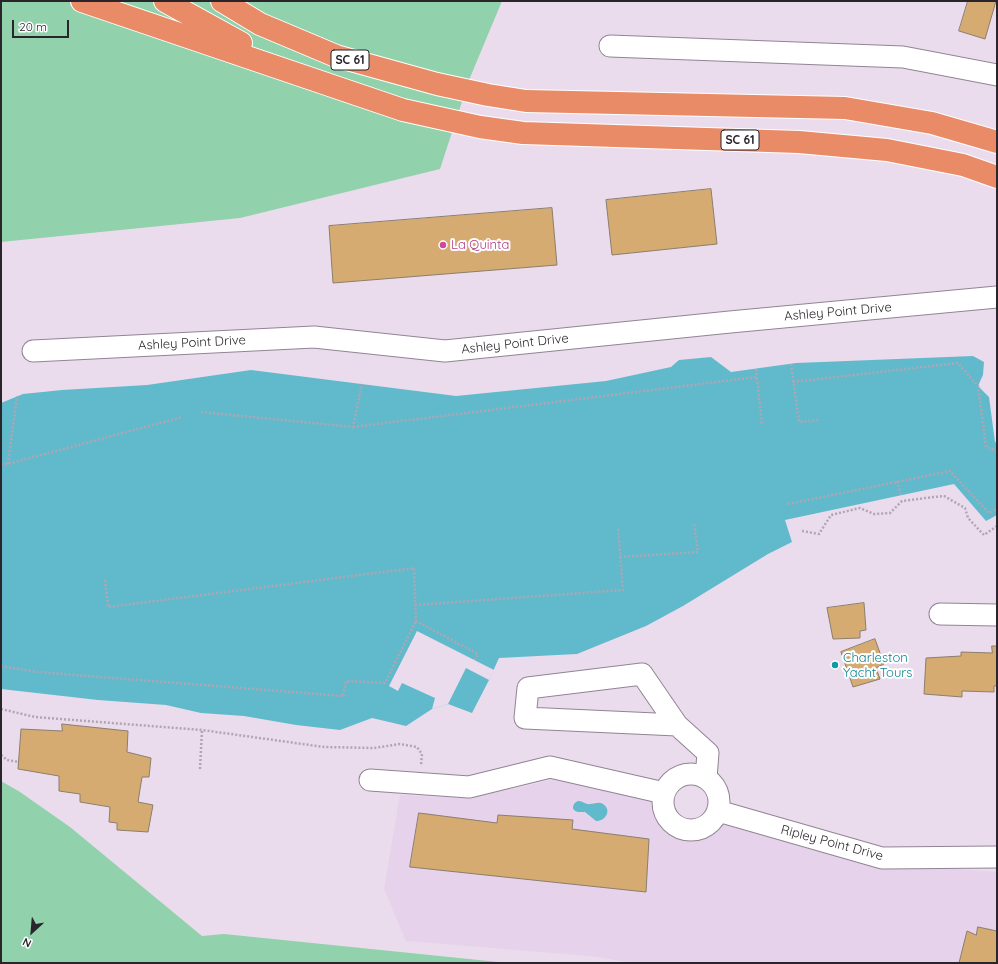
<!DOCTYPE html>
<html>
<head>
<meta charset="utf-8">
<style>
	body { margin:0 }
	#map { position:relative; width:998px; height:964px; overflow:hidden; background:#eadced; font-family:Quicksand,sans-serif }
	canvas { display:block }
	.frame { position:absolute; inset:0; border:2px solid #2a242b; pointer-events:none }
	.north { position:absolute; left:12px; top:912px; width:40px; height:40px; -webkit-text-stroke:3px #fff; paint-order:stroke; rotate:206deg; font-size:11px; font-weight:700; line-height:16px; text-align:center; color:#2a242b }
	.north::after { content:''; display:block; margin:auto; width:14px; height:18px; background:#2a242b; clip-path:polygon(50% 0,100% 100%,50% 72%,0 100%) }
	.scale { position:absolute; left:12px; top:20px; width:57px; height:18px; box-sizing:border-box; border:2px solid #2a242b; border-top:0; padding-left:5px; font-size:12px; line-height:14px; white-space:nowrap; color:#2a242b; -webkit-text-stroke:3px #fff; paint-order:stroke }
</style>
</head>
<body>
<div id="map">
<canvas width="998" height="964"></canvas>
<div class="frame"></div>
<div class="north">N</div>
<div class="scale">20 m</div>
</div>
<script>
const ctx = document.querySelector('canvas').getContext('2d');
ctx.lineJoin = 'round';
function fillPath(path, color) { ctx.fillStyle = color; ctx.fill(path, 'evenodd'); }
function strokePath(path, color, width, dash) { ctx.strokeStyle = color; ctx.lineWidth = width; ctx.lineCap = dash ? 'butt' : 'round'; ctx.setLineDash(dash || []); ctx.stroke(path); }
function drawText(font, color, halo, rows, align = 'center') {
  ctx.font = font + ' Quicksand,sans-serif'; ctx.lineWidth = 4; ctx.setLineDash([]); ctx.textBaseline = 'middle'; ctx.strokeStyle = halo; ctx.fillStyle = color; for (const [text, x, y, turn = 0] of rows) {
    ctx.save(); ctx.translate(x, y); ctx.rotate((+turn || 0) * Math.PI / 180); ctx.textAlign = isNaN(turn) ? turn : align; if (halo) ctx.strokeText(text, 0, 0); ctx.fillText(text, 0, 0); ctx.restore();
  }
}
fillPath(new Path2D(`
	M563 777 648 796 657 809 660 829 696 838 711 835 725 821 866 865 928 867 997 872V963H634L590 956 406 941 384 889 400 795 461 798 517 788Z`), '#e6d2ea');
fillPath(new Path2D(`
	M1 1H502L469 80 440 169 240 218 1 242Z
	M1 781 20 792 70 827 202 936 224 934 508 963H1Z`), '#91d1ab');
fillPath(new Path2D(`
	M973 356 984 362 983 375 978 386 989 397 995 442 997 443V515L986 521 954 484 785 520 792 542 768 554 683 606 646 626 577 654 499 658 489 680 472 713 448 704 432 709 406 726 372 718 340 730 296 725 244 716 201 713 166 705 98 700 1 689V403L23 394 62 390 147 385 251 370 456 396 606 381 671 367 679 360 711 357 731 372 796 363Z
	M578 801C582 801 584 803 587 804 593 805 598 801 603 804 612 810 606 821 596 821L585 812C584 812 578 812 578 812 570 810 573 803 578 801Z`), '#61bacc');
fillPath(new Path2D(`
	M417 631 494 670 489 680 466 668 448 704 432 709 435 698 402 683 398 691 389 686Z`), '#eadced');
const building = new Path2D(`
	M968 1H996L985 39 959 31Z
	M711 189 717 244 612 255 606 200Z
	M552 208 557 265 333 283 329 226Z
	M864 603 866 630 860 631V638L833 639 827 608Z
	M875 639 884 664 876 668 880 679 853 687 841 652Z
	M992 646H997V686H994V692L962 691V697L924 694 926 658 961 656V652L992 653Z
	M62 724 128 731 127 752 151 758 149 777H142L138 802 153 805 148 832 117 830V823L109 822 110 807 80 802V794L59 791V776L18 769 21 729 62 731Z
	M419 813 497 823 498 815 573 820 572 829 649 839 646 892 410 867Z
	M978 927 997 931V963H959L967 931 976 935Z`);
fillPath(building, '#d5ab71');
strokePath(building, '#8a7e6d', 1);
const minor = new Path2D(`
	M610 46 903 57 997 75
	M33 351 314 337 445 351 730 322 997 297
	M940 614 997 615
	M677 725 642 674 528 688 525 718 677 725 708 753 706 778
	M663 802a28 28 0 1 1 56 0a28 28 0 1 1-56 0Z
	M370 780 469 787 550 767 664 793
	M718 811 882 858 997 857`);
const highway = new Path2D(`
	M82 1 403 110 480 127 523 133 799 142 887 150 963 165 997 177
	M165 1 241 43
	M222 1 260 24 336 56 437 84 488 95 526 101 845 108 932 123 997 142`);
strokePath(minor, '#918494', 23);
strokePath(highway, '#fff', 24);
strokePath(new Path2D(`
	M791 364 799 422 819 420
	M756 369 757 377
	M793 382 958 363 978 386 986 447 997 451
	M201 412 353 427 362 384
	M353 427 757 377 762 426
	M1 464H8L182 417
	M8 464 17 396
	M897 481 901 495
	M788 504 950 471 989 513 997 509
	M802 531 819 534 831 515 860 508 874 514 890 513 902 501 925 498 944 496 965 508 968 518 984 535 997 526
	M620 557 698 552 694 523
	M105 580 108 607 414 568 416 621 478 654 475 660
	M415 605 623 590 618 527
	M1 666 37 672 343 696 346 681 385 683 416 621
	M1 709 35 717 202 730 324 747 374 748 400 744 417 747 422 754 421 765
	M1 755 7 760 19 762
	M200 769 202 730`), '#b0a5b3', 2.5, [2, 2]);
strokePath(minor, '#fff', 21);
strokePath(highway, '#e98b67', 22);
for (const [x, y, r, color] of [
	[443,245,4,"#d1479c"],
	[835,665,4,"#0f9aa8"]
]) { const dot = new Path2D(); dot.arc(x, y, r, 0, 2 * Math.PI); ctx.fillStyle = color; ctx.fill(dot); strokePath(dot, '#fff', 1.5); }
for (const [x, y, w] of [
	[350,60,38],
	[740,140,38]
]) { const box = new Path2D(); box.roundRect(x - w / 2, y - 10, w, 20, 3); ctx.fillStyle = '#fff'; ctx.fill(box); strokePath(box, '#2a242b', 1); }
drawText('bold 12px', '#2a242b', null, [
	["SC 61",350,60],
	["SC 61",740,140]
]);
drawText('13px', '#b23c85', '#fff', [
	["La Quinta",451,245]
], 'left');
drawText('13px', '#2a242b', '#fff', [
	["Ashley Point Drive",838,312,-5],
	["Ashley Point Drive",192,343,-3],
	["Ashley Point Drive",515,344,-6],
	["Ripley Point Drive",832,843,15]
]);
drawText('13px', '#0d838f', '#fff', [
	["Charleston",843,658],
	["Yacht Tours",843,673]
], 'left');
</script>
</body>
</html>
